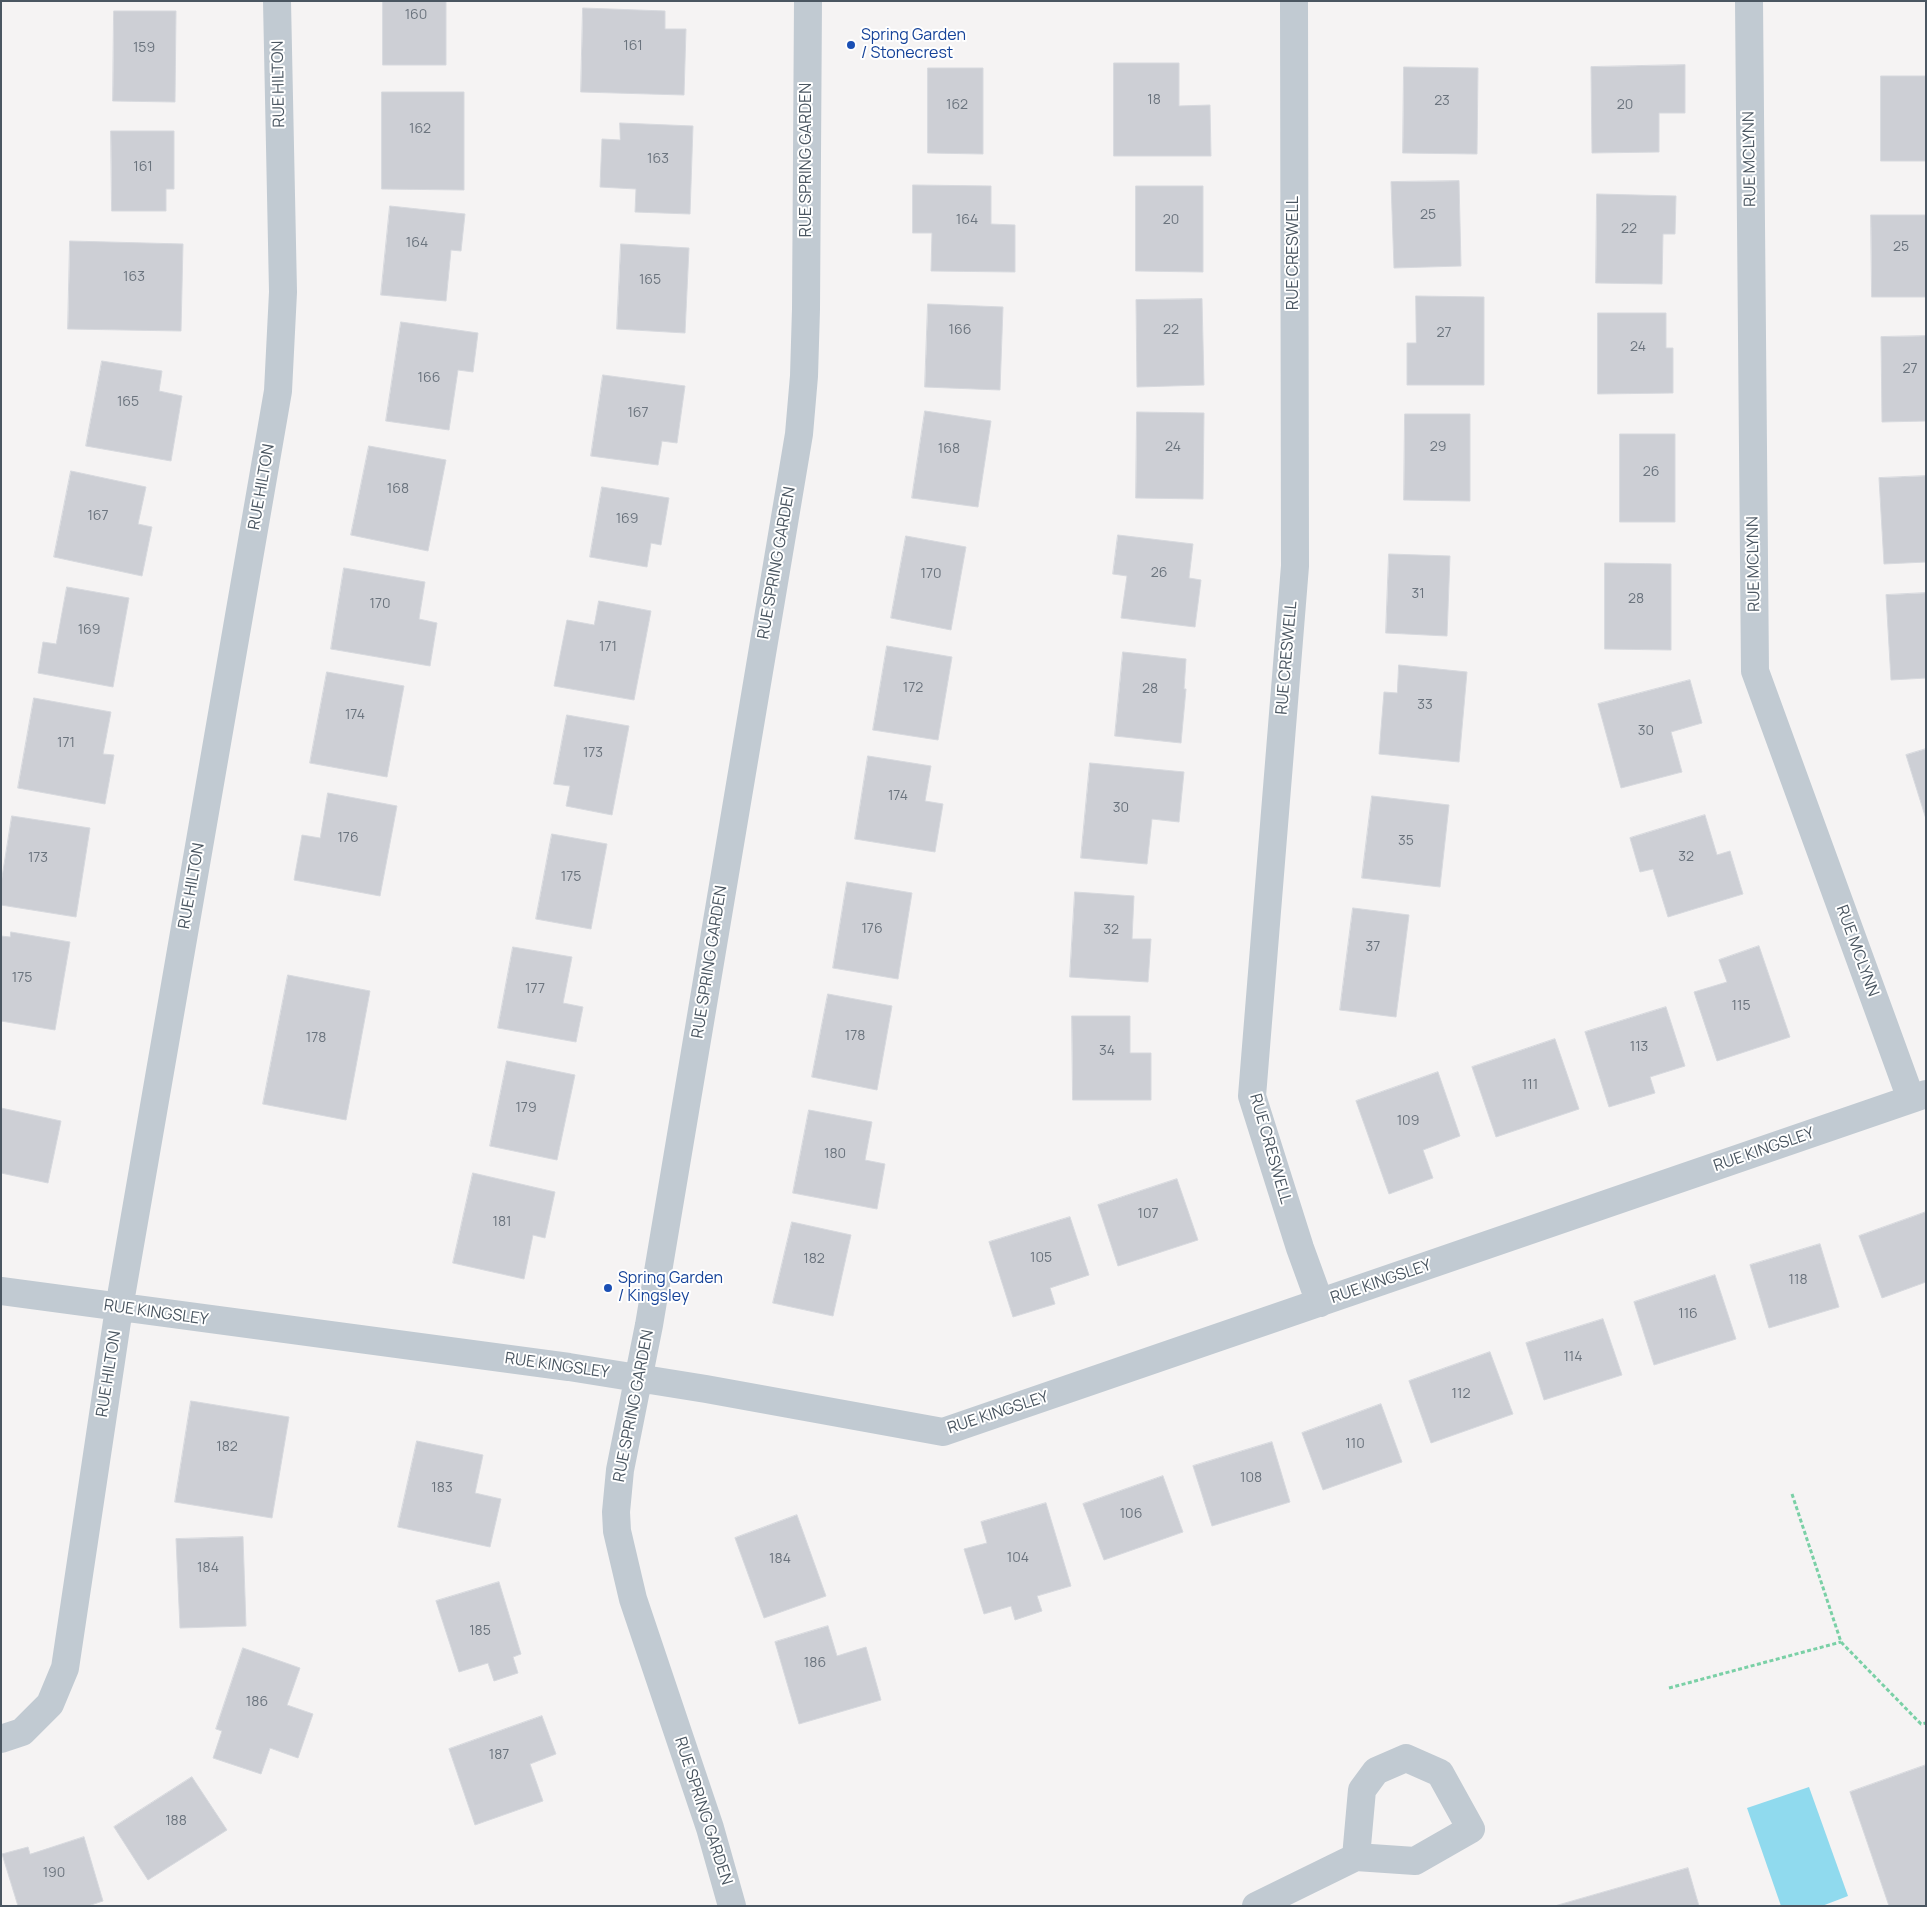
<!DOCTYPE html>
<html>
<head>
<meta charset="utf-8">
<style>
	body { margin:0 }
	#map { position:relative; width:1927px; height:1907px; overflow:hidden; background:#f5f3f3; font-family:Manrope,sans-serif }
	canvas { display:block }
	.frame { position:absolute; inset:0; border:2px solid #4a5661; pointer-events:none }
</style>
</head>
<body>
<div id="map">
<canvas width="1927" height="1907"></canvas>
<div class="frame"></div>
</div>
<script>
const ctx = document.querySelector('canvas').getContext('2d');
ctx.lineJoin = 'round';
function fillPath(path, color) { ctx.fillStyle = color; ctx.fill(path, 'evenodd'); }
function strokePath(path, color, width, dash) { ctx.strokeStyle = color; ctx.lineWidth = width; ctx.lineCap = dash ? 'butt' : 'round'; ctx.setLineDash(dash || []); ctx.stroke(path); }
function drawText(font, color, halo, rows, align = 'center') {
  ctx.font = font + ' Manrope,sans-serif'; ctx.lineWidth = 4; ctx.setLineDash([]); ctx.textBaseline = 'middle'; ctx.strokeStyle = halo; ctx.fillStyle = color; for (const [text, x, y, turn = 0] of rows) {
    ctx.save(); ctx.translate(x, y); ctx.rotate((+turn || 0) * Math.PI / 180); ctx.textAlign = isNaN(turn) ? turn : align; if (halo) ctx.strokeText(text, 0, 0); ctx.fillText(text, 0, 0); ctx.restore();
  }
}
fillPath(new Path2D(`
	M1809 1787 1848 1896 1822 1906H1781L1747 1808Z`), '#90daee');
const building = new Path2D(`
	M383 1H446V65H383Z
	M583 8 665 11V29H686L684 95 581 92Z
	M114 11H176L175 102 113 101Z
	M1114 63H1179V106L1210 105 1211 156H1114Z
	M1685 65V113H1659V152L1592 153 1591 67Z
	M1404 67 1478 68 1477 154 1403 153Z
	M928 68H983V154L928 153Z
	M1881 76H1926V161H1881Z
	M382 92H464V190L382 189Z
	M620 123 693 126 690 214 635 212 636 189 600 187 602 139 620 140Z
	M111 131H174V189H166V211H112Z
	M1459 181 1461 266 1394 268 1391 182Z
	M913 185 991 186V224L1015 225V272L931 271 932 233H913Z
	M1136 186H1203V272L1136 271Z
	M1597 194 1676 196 1675 234H1663L1662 284 1596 283Z
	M390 206 465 214 461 251 451 250 446 301 381 295Z
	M1871 215H1926V297H1872Z
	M70 241 183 244 181 331 68 329Z
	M621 244 689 248 685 333 617 329Z
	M1416 296 1484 297V385H1407V343H1416Z
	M1202 299 1204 385 1137 387 1136 300Z
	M928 304 1003 307 1000 390 925 387Z
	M1598 313H1666V348H1673V393L1598 394Z
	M401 322 478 333 473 372 458 370 449 430 386 421Z
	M1926 336V421L1882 422 1881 337Z
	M102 361 162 371 159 391 182 396 171 461 86 446Z
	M603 375 685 386 677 443 662 441 658 465 591 456Z
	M925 411 991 421 978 507 912 498Z
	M1137 412 1204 413 1203 499 1136 498Z
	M1405 414H1470V501L1404 500Z
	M1620 434H1675V522H1620Z
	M369 446 446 460 428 551 351 535Z
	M71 471 146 487 138 524 152 527 142 576 54 557Z
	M1926 476V562L1884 564 1879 478Z
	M602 487 669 498 661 545 651 543 647 567 590 557Z
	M1118 535 1193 544 1189 578 1201 580 1195 627 1121 618 1127 576 1113 574Z
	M906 536 966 547 951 630 891 618Z
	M1389 554 1450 556 1447 636 1386 633Z
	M1605 563 1671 564V650L1605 649Z
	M344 568 425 582 419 619 437 623 430 666 331 649Z
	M67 587 129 598 113 687 38 673 43 642 56 644Z
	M1926 593V678L1891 680 1886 595Z
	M599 601 651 611 634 700 554 686 567 620 594 625Z
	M887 646 952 657 938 740 873 730Z
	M1123 652 1186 659 1184 689H1186L1181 743 1115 736Z
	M1399 665 1467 672 1459 762 1379 754 1384 692 1397 693Z
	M327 672 404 686 387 777 310 763Z
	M1690 680 1702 723 1671 732 1682 772 1621 788 1598 704Z
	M34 698 111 712 103 754 114 755 105 804 18 788Z
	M567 715 629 726 612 815 566 806 570 786 554 784Z
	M1926 749V819L1906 755Z
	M868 756 931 766 925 801 943 804 935 852 855 839Z
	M1090 763 1184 772 1179 822 1152 819 1147 864 1081 858Z
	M328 793 397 806 380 896 294 880 302 835 320 838Z
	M1372 796 1449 805 1440 887 1362 878Z
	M1705 815 1717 855 1730 851 1743 894 1668 917 1653 869 1640 872 1630 838Z
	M12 816 90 828 76 917 1 905V884Z
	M552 834 607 844 591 929 536 919Z
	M847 882 912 893 898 979 833 968Z
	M1075 892 1134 896 1132 939H1151L1148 982 1070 977Z
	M1353 908 1409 915 1396 1017 1340 1010Z
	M11 932 70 942 55 1030 1 1021V936L10 937Z
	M1759 946 1790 1037 1717 1061 1694 992 1727 982 1719 960Z
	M513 947 572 957 563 1003 583 1007 576 1042 498 1028Z
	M288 975 370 991 346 1120 263 1104Z
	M828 994 892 1006 877 1090 812 1077Z
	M1666 1007 1685 1066 1650 1077 1655 1093 1609 1107 1585 1032Z
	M1072 1016H1130V1053H1151V1100H1073Z
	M1555 1039 1579 1109 1496 1137 1472 1067Z
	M507 1061 575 1075 557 1160 490 1146Z
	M1438 1072 1460 1136 1423 1150 1433 1178 1389 1194 1356 1101Z
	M1 1108 61 1121 48 1183 1 1173Z
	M809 1110 872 1122 865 1160 885 1164 877 1209 793 1193Z
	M473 1173 555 1192 545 1238 533 1235 524 1279 453 1263Z
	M1177 1179 1198 1240 1118 1266 1098 1205Z
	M1926 1212V1282L1882 1298 1859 1236Z
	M1070 1217 1089 1275 1050 1288 1055 1304 1013 1317 989 1242Z
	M792 1222 851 1235 833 1316 773 1303Z
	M1820 1244 1839 1307 1769 1328 1750 1265Z
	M1715 1275 1736 1339 1654 1365 1634 1302Z
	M1603 1319 1622 1375 1544 1400 1526 1343Z
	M1490 1352 1513 1414 1431 1443 1409 1381Z
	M191 1401 289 1417 272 1518 175 1502Z
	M1381 1404 1402 1462 1323 1490 1302 1433Z
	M417 1441 483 1455 475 1493 501 1499 490 1547 398 1527Z
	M1272 1442 1290 1502 1212 1526 1193 1466Z
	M1163 1476 1183 1532 1104 1560 1083 1504Z
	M1046 1503 1071 1586 1037 1596 1042 1611 1015 1620 1011 1606 984 1614 964 1549 987 1543 981 1522Z
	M797 1515 826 1596 764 1618 735 1538Z
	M243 1537 246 1626 180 1628 176 1539Z
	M499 1582 521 1654 513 1657 518 1673 494 1681 488 1663 459 1672 436 1601Z
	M828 1626 837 1656 866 1647 881 1700 799 1724 775 1642Z
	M243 1648 300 1668 287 1705 313 1714 298 1758 270 1748 261 1774 213 1758 222 1731 216 1729Z
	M542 1716 556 1754 530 1764 543 1801 475 1825 449 1749Z
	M1926 1765V1906H1889L1850 1792Z
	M192 1777 227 1830 148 1880 114 1827Z
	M84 1837 103 1901 88 1906H18L2 1854 28 1847 30 1854Z
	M1688 1868 1699 1906H1555Z`);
fillPath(building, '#cdcfd5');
strokePath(building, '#d7d9de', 1);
strokePath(new Path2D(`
	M1792 1494 1841 1642 1921 1724 1926 1723
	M1669 1688 1841 1642`), '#7ad0a6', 3, [4, 2.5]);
strokePath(new Path2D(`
	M1294 1 1295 566 1252 1096 1300 1248 1320 1303
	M1749 1 1755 671 1911 1099
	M1 1291 569 1367 706 1389 943 1432 1926 1094
	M1 1739 22 1732 50 1704 65 1668 119 1308 278 391 283 292 277 1
	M732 1906 710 1828 633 1599 617 1531 616 1512 620 1470 649 1325 799 434 804 376 806 309 808 1
	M1256 1906 1356 1857 1415 1861 1471 1829 1440 1773 1406 1758 1376 1771 1362 1790 1356 1857`), '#c1cad2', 28);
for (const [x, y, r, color] of [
	[851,45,5,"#1a4fb4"],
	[608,1288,5,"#1a4fb4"]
]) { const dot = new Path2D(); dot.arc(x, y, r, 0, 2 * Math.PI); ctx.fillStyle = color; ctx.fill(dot); strokePath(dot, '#fff', 2); }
drawText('14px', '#6b747e', null, [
	["160",416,15],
	["161",633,46],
	["159",144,48],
	["18",1154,100],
	["23",1442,101],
	["162",957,105],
	["20",1625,105],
	["162",420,129],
	["163",658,159],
	["161",143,167],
	["25",1428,215],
	["164",967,220],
	["20",1171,220],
	["22",1629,229],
	["164",417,243],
	["25",1901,247],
	["163",134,277],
	["165",650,280],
	["166",960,330],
	["22",1171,330],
	["27",1444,333],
	["24",1638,347],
	["27",1910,369],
	["166",429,378],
	["165",128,402],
	["167",638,413],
	["24",1173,447],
	["29",1438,447],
	["168",949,449],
	["26",1651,472],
	["168",398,489],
	["167",98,516],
	["169",627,519],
	["26",1159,573],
	["170",931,574],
	["31",1418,594],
	["28",1636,599],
	["170",380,604],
	["169",89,630],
	["171",608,647],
	["172",913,688],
	["28",1150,689],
	["33",1425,705],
	["174",355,715],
	["30",1646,731],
	["171",66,743],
	["173",593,753],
	["174",898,796],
	["30",1121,808],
	["176",348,838],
	["35",1406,841],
	["32",1686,857],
	["173",38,858],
	["175",571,877],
	["176",872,929],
	["32",1111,930],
	["37",1373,947],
	["175",22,978],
	["177",535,989],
	["115",1741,1006],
	["178",855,1036],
	["178",316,1038],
	["113",1639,1047],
	["34",1107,1051],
	["111",1530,1085],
	["179",526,1108],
	["109",1408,1121],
	["180",835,1154],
	["107",1148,1214],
	["181",502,1222],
	["105",1041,1258],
	["182",814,1259],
	["118",1798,1280],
	["116",1688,1314],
	["114",1573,1357],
	["112",1461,1394],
	["110",1355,1444],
	["182",227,1447],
	["108",1251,1478],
	["183",442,1488],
	["106",1131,1514],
	["104",1018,1558],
	["184",780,1559],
	["184",208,1568],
	["185",480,1631],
	["186",815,1663],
	["186",257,1702],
	["187",499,1755],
	["188",176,1821],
	["190",54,1873]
]);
drawText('16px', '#164399', '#fff', [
	["Spring Garden",861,36],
	["/ Stonecrest",861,54],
	["Spring Garden",618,1279],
	["/ Kingsley",618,1297]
], 'left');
drawText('16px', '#4a5661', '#fff', [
	["RUE HILTON",279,84,-91],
	["RUE MCLYNN",1750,159,-91],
	["RUE SPRING GARDEN",807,160,-90],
	["RUE CRESWELL",1294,253,-90],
	["RUE HILTON",262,487,-80],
	["RUE SPRING GARDEN",777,563,-80],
	["RUE MCLYNN",1754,564,-91],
	["RUE CRESWELL",1287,658,-85],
	["RUE HILTON",192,886,-80],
	["RUE MCLYNN",1857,951,70],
	["RUE SPRING GARDEN",710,962,-81],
	["RUE CRESWELL",1270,1149,74],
	["RUE KINGSLEY",1764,1150,-19],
	["RUE KINGSLEY",1381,1282,-19],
	["RUE KINGSLEY",156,1313,8],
	["RUE KINGSLEY",557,1366,8],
	["RUE HILTON",109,1374,-81],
	["RUE SPRING GARDEN",634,1406,-79],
	["RUE KINGSLEY",998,1413,-18],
	["RUE SPRING GARDEN",703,1811,72]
]);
</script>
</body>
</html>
